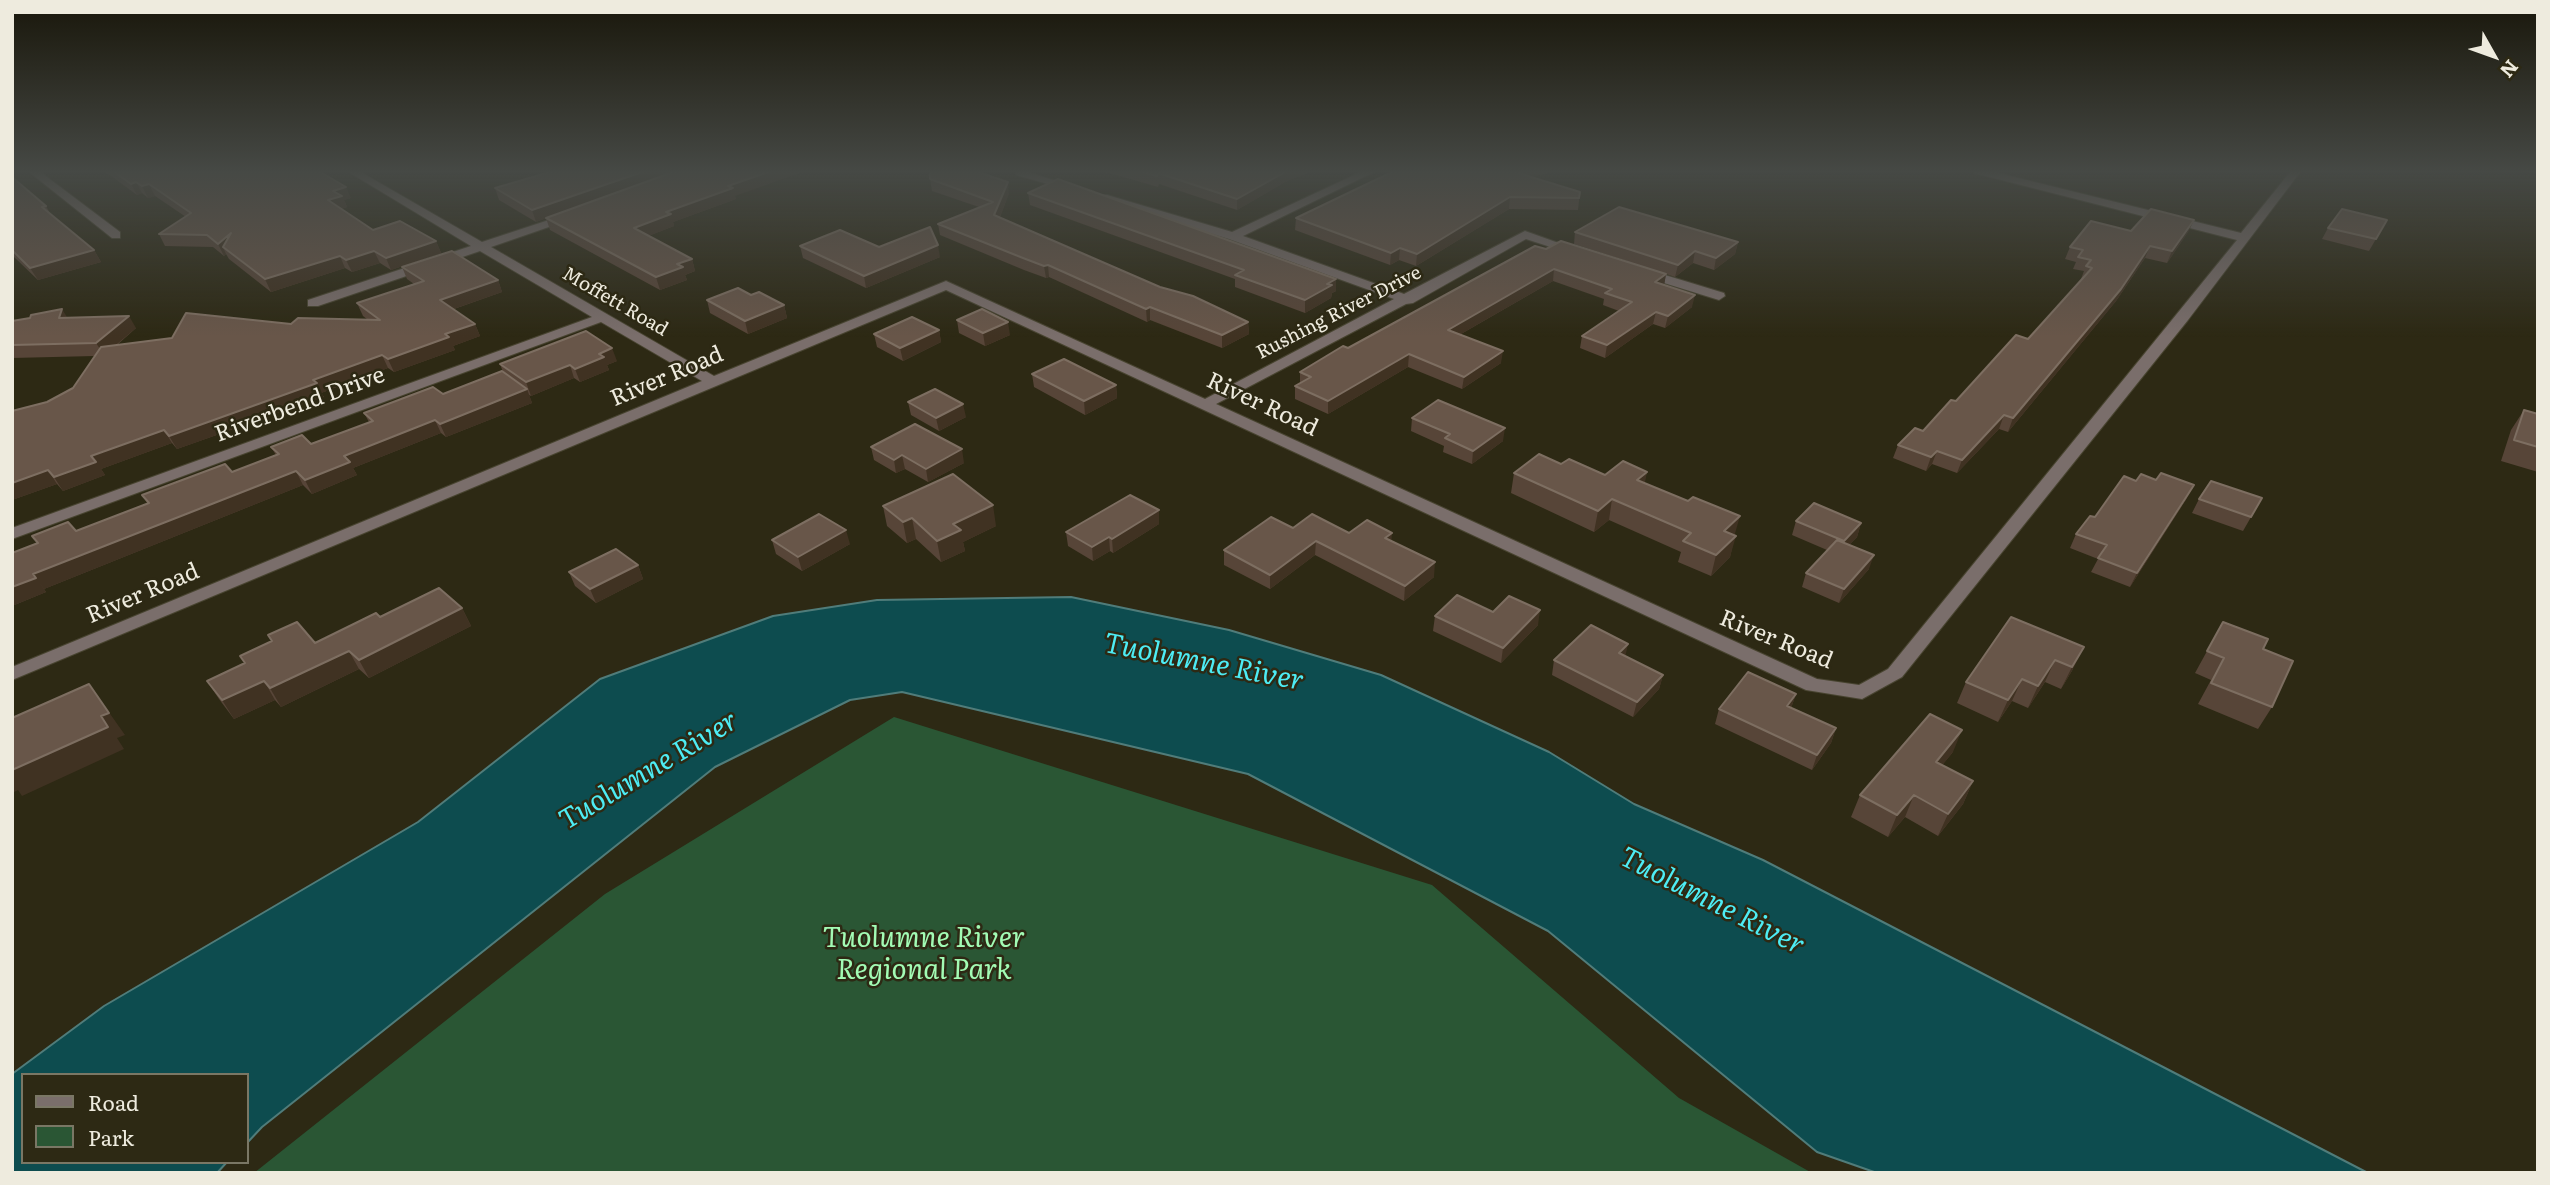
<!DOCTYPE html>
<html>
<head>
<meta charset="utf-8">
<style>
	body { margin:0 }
	#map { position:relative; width:2550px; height:1185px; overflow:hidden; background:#2d2914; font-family:Literata,serif }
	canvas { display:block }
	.frame { position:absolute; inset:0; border:14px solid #eeebde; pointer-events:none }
	.legend { position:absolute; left:21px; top:1073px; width:228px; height:91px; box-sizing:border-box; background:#2d2914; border:2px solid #7a7765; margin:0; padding:9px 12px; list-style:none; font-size:21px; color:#eeebde }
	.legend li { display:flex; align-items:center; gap:14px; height:35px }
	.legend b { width:35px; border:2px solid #7a7765 }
	.north { position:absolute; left:2459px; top:21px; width:70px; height:70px; -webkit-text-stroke:5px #2d2914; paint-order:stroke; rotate:130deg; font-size:19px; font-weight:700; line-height:28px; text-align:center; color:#eeebde }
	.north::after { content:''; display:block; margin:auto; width:24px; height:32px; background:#eeebde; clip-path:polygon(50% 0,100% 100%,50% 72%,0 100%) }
</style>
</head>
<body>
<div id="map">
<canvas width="2550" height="1185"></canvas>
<div class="frame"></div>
<ul class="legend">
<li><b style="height:9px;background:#7a6e6b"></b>Road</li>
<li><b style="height:19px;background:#2a5634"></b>Park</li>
</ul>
<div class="north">N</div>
</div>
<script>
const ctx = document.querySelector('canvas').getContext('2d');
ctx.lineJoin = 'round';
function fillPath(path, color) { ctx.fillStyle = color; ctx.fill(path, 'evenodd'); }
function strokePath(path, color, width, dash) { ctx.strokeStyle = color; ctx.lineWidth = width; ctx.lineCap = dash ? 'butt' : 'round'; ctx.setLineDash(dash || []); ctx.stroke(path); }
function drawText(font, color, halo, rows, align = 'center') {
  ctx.font = font + ' Literata,serif'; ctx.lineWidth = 5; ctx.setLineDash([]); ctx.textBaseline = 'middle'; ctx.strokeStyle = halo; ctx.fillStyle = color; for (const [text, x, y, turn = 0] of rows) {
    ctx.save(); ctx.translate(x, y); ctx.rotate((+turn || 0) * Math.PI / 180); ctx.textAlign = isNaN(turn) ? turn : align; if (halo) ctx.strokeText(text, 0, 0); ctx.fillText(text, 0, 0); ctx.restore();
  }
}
fillPath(new Path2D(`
	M894 717 1432 885 1679 1098 1812 1173H254L605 894Z`), '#2a5634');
const water = new Path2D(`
	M1071 597 1229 630 1381 675 1549 752 1634 804 1763 860 2368 1173H1877L1817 1152 1548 931 1248 774 902 692 850 700 715 767 262 1127 247 1143V1075H23V1162H227L217 1173H12V1074L104 1006 418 822 600 679 773 616 877 600Z`);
fillPath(water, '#0d4c4f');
strokePath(water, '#507c7a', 2);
const minor = new Path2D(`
	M28 171H39L120 232V238H112Z
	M347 171H359L482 242 564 215H572V219L491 247 714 376 946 281 1205 399 1394 299 1229 239 1099 199V195H1107L1232 232 1363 171H1376L1243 236 1404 294 1525 231 1581 251 1575 255 1526 239 1413 303 1406 304 1216 404 1817 679 1859 685 1888 669 2237 240 1974 173 1973 171H1990L2241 233 2291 171H2301L2188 320 1902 677 1862 699 1806 690 946 290 12 680V667L702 381 601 322 12 539V528L592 317 480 251 318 306H308V300L471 246Z
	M1016 171H1024L1079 188 1073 191 1016 175Z
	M1642 268 1724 293 1725 296 1719 300 1638 275 1636 272Z`);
strokePath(minor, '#484430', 2);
fillPath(minor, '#7a6e6b');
fillPath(new Path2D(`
	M104 171H319L351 198 344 200 347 207 341 209 373 230 436 241 441 253 391 270 380 263 352 272 345 268 271 292 229 259 226 254 224 256 213 247 165 246 159 234 186 217 155 196 148 198 142 193 137 195Z
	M1102 171H1312L1285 182 1237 210 1159 184 1158 187Z
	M1394 171H1555L1531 177 1580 192 1578 210 1509 209 1416 266 1399 260 1390 265 1295 230 1296 218Z
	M12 177 46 206 51 215 94 250 101 262 38 280 14 257H12Z
	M930 179 1009 193 1000 217 1160 287 1248 322 1249 334 1222 348 1150 320 1147 322 1049 277 1046 278 1024 270 940 235 938 224 979 207 932 191Z
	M495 188 735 196 736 199 673 222 674 226 648 236 692 259 695 271 685 275 687 280 660 290 550 230 546 218 536 222 499 200Z
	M1028 193 1336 279V291L1332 293 1331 298 1305 313 1235 287V279L1030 205Z
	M2194 220 2188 232 2167 263 2145 258 2116 301 2008 432 1999 429 1957 473 1932 464 1926 471 1893 458 1898 445 1923 431 2028 339 2082 279H2081L2084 271 2073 269 2076 262 2065 259 2070 247 2131 231Z
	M2387 220 2369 251 2322 239 2328 228Z
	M1575 232 1738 242 1735 254 1714 270 1693 263 1675 277 1666 274 1664 285 1692 307 1665 328 1653 324 1605 358 1580 348 1582 336 1619 311 1603 305 1604 299 1553 281 1461 334 1501 363 1462 389 1408 367 1328 414 1295 399V386L1300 383V372L1546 249 1627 261 1574 244Z
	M800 246 879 247 940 257 866 288 803 258Z
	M402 267 498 280 502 292 454 309 475 324 480 336 453 346 455 350 394 372 388 368 321 393 324 397 177 449 172 443 101 469 105 475 63 491 57 484 12 500 47 402 73 388 95 356 12 358V321L67 318 136 328 117 345 291 324 368 320 363 316 357 303 414 284 407 279Z
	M751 295 784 305 787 318 748 334 710 313 707 300Z
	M957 320 1010 335 985 346 959 333Z
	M939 330 941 342 903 361 877 347 874 334Z
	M617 361 607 365 609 370 580 382 574 378 531 396 529 395 532 403 446 437 441 433 353 468 357 475 312 494 303 485 44 589 46 592 12 606 76 531 148 504 142 495 232 472 276 455 271 447 311 444 369 422 364 413 443 394 503 372 500 364Z
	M1032 374 1116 385 1117 398 1085 415 1034 387Z
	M908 402 966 417 939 431 911 415Z
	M2524 410 2538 414V472L2501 461 2511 430Z
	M1412 418 1503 441 1472 464 1443 452 1444 446 1411 431Z
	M871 447 964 463 928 482 905 469 896 473 874 460Z
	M1561 464 1605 475 1647 472 1644 483 1735 535 1730 557 1711 576 1678 562 1681 552 1609 520 1594 532 1511 493 1514 473Z
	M2187 498 2130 587 2091 572 2098 559 2070 548 2076 534 2095 517Z
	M2262 498 2243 531 2192 513 2199 499Z
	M883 506 996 526 963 542 965 551 941 562 916 539 907 543 887 526Z
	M1796 521 1861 523 1857 537 1849 545 1869 569 1839 603 1802 587 1806 573 1827 550 1792 535Z
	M1159 524 1113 553 1110 551 1093 561 1068 546 1066 532Z
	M1293 528 1349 533 1392 541 1434 577 1404 601 1315 555 1270 589 1224 565V550Z
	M772 540 850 544 802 571 776 554Z
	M638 565 643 579 596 603 575 586 569 572Z
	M462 608 471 626 369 678 359 669 281 707 275 700 234 719 219 699 207 681 245 664 240 656 272 641 268 635 315 643 380 617Z
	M1493 612 1538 625 1501 663 1433 631 1435 616Z
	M2011 617 2073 669 2061 689 2045 682 2028 708 2012 701 1998 722 1957 703 1966 682Z
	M2223 622 2263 649 2272 707 2258 729 2198 704 2211 680 2195 673Z
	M1626 656 1663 675 1659 689 1633 717 1552 675 1554 660Z
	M1796 694 1791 708 1836 728 1831 743 1812 770 1715 724 1719 709Z
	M1953 752 1942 765 1973 781 1963 804 1938 836 1905 817 1888 837 1851 817 1860 795Z`), '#574538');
fillPath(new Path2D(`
	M645 171H680L536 222 532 210Z
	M771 171H806L735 196 736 199 673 222 674 226 638 240 634 228 666 212 728 186Z
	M1287 171H1312L1285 182 1237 210V199Z
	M1512 171H1555L1511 183Z
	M136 182 142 193 137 195 131 184Z
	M1008 182 1009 193 996 227 994 215Z
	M149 184 155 196 148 198 142 186Z
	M346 187 351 198 344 200 347 207 333 212 328 200 333 191Z
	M1510 197 1509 209 1416 266 1417 254Z
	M2194 220 2188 232 2167 263 2172 251Z
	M231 233 223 247 226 254 224 256 218 244Z
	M436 241 441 253 391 270 386 258Z
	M1738 242 1735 254 1714 270 1716 258Z
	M938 245 940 257 866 288 864 276Z
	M2150 246 2145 258 2116 301 2008 432 2013 418Z
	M1400 248 1399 260 1390 265 1391 253Z
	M94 250 101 262 38 280 30 268Z
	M374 251 380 263 352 272 346 260Z
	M1695 251 1693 263 1675 277 1678 265Z
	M340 256 345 268 271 292 265 279Z
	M692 259 695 271 685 275 687 280 660 290 656 277 677 264Z
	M1048 265 1049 277 1046 278 1044 266Z
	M1554 269 1553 281 1447 342 1448 330Z
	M1666 274 1664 286 1655 282Z
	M1336 279V291L1332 293 1331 298 1305 313V300Z
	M498 280 502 292 445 312 440 300Z
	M1695 295 1692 307 1665 328 1668 316Z
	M784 305 787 318 748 334 745 321Z
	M1150 307V320L1147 322 1146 309Z
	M62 309 70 322 59 318Z
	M1656 312 1653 324 1605 358 1607 345Z
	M129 316 136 328 104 355 96 343Z
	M1008 322 1010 335 985 346 983 333Z
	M1248 322 1249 334 1222 348V335Z
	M475 324 480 336 453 346 455 350 394 372 388 359 445 334Z
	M939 330 941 342 903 361 900 348Z
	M612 348 617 361 607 365 609 370 580 382 575 369 599 354Z
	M1503 351 1501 363 1462 389 1464 377Z
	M1409 354 1408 367 1328 414V401Z
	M382 355 388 368 321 393 324 397 177 449 169 436 313 380Z
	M570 365 574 378 531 396 526 382Z
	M1116 385 1117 398 1085 415 1084 401Z
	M527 389 532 403 446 437 440 424Z
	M963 404 966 417 939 431 936 418Z
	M2004 415 1999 429 1957 473 1962 460Z
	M435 420 441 433 353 468 357 475 312 494 305 480 344 456Z
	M1505 428 1503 441 1472 464 1473 451Z
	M164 430 172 443 101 469 105 475 63 491 54 477 91 456Z
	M962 449 964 463 928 482 926 469Z
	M1937 451 1932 464 1926 471 1931 457Z
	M902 455 905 469 896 473 894 460Z
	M48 470 57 484 12 500V483Z
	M296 471 303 485 44 589 33 574Z
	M1647 472 1643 492 1637 480Z
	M2194 485 2187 498 2130 587 2137 573Z
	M1612 499 1609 520 1594 532 1598 511Z
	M993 505 996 526 963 542 965 551 941 562 937 541 953 524Z
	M1159 510V524L1113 553 1112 539Z
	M1740 516 1734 537 1724 531Z
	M912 518 916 539 907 543 903 522Z
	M1861 523 1857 537 1839 555 1844 541Z
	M846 530 850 544 802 571 798 557Z
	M1392 533 1391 547 1385 538Z
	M1736 536 1730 557 1711 576 1716 555Z
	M1109 537 1110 551 1093 561 1092 547Z
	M1316 541 1315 555 1270 589V575Z
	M1874 555 1869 569 1839 603 1844 589Z
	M1435 562 1434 577 1404 601 1405 586Z
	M638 565 643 579 596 603 590 589Z
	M36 578 46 592 12 606V587Z
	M462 608 471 626 369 678 359 660Z
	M1540 610 1538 625 1501 663 1503 648Z
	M1628 644 1625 658 1619 653Z
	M2084 647 2073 669 2061 689 2072 667Z
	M349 651 359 669 281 707 270 688Z
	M2055 660 2045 682 2028 708 2038 686Z
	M1663 675 1659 689 1633 717 1637 702Z
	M2022 679 2012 701 1998 722 2008 700Z
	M264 681 275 700 234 719 222 700Z
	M89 684 125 735 117 738 124 749 22 796 18 790 12 793V770L101 716Z
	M1796 694 1791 708 1787 706Z
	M1836 728 1831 743 1812 770 1817 755Z
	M1962 730 1953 752 1927 784 1936 762Z
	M1973 781 1963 804 1938 836 1948 814Z
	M1914 795 1905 817 1888 837 1897 815Z`), '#403222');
const building = new Path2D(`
	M113 171H319L346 187 333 191 342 196 328 200 373 230 400 221 436 241 386 258 374 251 346 260 340 256 265 279 223 247 231 233 218 244 207 235 159 234 191 213 149 184 142 186 136 182 131 184Z
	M553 171H645L532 210 495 188Z
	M676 171H771L728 186 733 188 666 212 671 214 634 228 692 259 677 264 683 267 656 277 546 218Z
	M930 171H975L1008 182 994 215 1160 287 1193 296 1248 322 1222 335 1150 307 1146 309 1048 265 1044 266 1023 258 938 224 993 202 930 179Z
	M1139 171H1287L1237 199 1158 173 1157 176Z
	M1394 171H1515H1512L1580 192 1579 198 1510 197 1417 254 1400 248 1391 253 1296 218Z
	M12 177 46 206 42 207 94 250 30 268 12 250Z
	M1058 179 1336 279 1327 284 1332 285 1305 300 1235 275 1244 270 1028 193Z
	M1619 207 1738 242 1716 258 1695 251 1678 265 1575 232Z
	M2151 209 2194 220 2172 251 2150 246 2121 289 2013 418 2004 415 1962 460 1937 451 1931 457 1898 445 1915 428 1923 431 1951 400 1956 401 2016 335 2028 339 2092 268 2086 266 2091 260 2078 257 2083 250 2070 247 2091 221 2131 231Z
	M2342 209 2387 220 2376 239 2328 228Z
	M930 227 938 245 864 276 800 246 840 230 879 247Z
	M1561 241 1666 274 1655 282 1695 295 1668 316 1656 312 1607 345 1582 336 1632 302 1605 293 1612 289 1554 269 1448 330 1503 351 1464 377 1409 354 1328 401 1295 386 1311 377 1300 372 1343 346 1348 348 1535 246 1546 249Z
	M452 251 498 280 440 300 475 324 445 334 449 337 388 359 382 355 313 380 317 383 169 436 164 430 91 456 96 462 54 477 48 470 12 483V411L47 402 73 388 101 347 172 338 186 313 291 324 298 318 380 320 357 303 424 281 402 267Z
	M738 288 751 295 759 292 784 305 745 321 707 300Z
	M62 309 59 318 129 316 96 343 12 345V321L30 318 31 315Z
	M982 309 1008 322 983 333 957 320Z
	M912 317 939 330 900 348 874 334Z
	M586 331 612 348 599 354 604 357 575 369 570 365 526 382 500 364Z
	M1064 359 1116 385 1084 401 1032 374Z
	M502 371 527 389 440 424 435 420 344 456 350 462 305 480 296 471 33 574 36 578 12 587V553L38 543 32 536 68 522 76 531 149 503 142 495 225 464 232 472 279 454 271 447 302 435 311 444 373 421 364 413 433 387 443 394Z
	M935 389 963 404 936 418 908 402Z
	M1438 400 1505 428 1473 451 1445 438 1450 434 1412 418Z
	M2524 410 2538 414V447L2514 440Z
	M915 424 962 449 926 469 902 455 894 460 871 447Z
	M1539 454 1561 464 1569 459 1605 475 1623 461 1647 472 1637 480 1688 501 1693 497 1740 516 1724 531 1736 536 1716 555 1683 541 1691 533 1612 499 1598 511 1514 473Z
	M2161 473 2194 485 2137 573 2098 558 2107 545 2076 534 2090 516 2095 517 2124 476 2136 481 2141 474 2156 480Z
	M953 474 993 505 953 524 961 530 937 541 912 518 903 522 883 506Z
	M2211 481 2262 498 2251 517 2199 499Z
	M1130 495 1159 510 1112 539 1109 537 1092 547 1066 532Z
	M1814 503 1861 523 1844 541 1796 521Z
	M819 514 846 530 798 557 772 540Z
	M1312 514 1349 533 1367 520 1392 533 1385 538 1435 562 1405 586 1316 541 1270 575 1224 550 1271 517 1293 528Z
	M1837 540 1874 555 1844 589 1806 573Z
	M616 549 638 565 590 589 569 572Z
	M439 588 462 608 359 660 349 651 270 688 264 681 222 700 207 681 245 663 240 656 272 641 268 635 297 622 315 643 376 613 380 617Z
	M1457 595 1493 612 1509 596 1540 610 1503 648 1435 616Z
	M2011 617 2084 647 2072 667 2055 660 2038 686 2022 679 2008 700 1966 682Z
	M2223 622 2268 639 2263 649 2293 661 2272 707 2211 683 2224 658 2207 651Z
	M1591 625 1628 644 1619 653 1663 675 1637 702 1554 660Z
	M1748 672 1796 694 1787 706 1836 728 1817 755 1719 709Z
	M89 684 109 713 101 716 108 727 12 770V718Z
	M1930 714 1962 730 1936 762 1973 781 1948 814 1914 795 1897 815 1860 795Z`);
fillPath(building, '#685649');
strokePath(building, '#7d6e61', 2);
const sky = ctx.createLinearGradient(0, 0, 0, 337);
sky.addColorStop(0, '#19170b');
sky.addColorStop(0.51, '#464945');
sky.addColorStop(1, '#46494500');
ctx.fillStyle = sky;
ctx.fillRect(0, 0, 2550, 337);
drawText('19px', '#eeebde', '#2d2914', [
	["Moffett Road",615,302,30],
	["Rushing River Drive",1339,313,-27]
]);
drawText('23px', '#eeebde', '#2d2914', [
	["River Road",667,377,-23],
	["Riverbend Drive",300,405,-20],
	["River Road",1262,405,25],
	["River Road",143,594,-23],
	["River Road",1776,640,22]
]);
drawText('italic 28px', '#4decf4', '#2d2914', [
	["Tuolumne River",1204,663,11],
	["Tuolumne River",649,771,-31],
	["Tuolumne River",1712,902,27]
]);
drawText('italic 28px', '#a2fbb4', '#2d2914', [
	["Tuolumne River",924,939],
	["Regional Park",924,971]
]);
</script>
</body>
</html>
